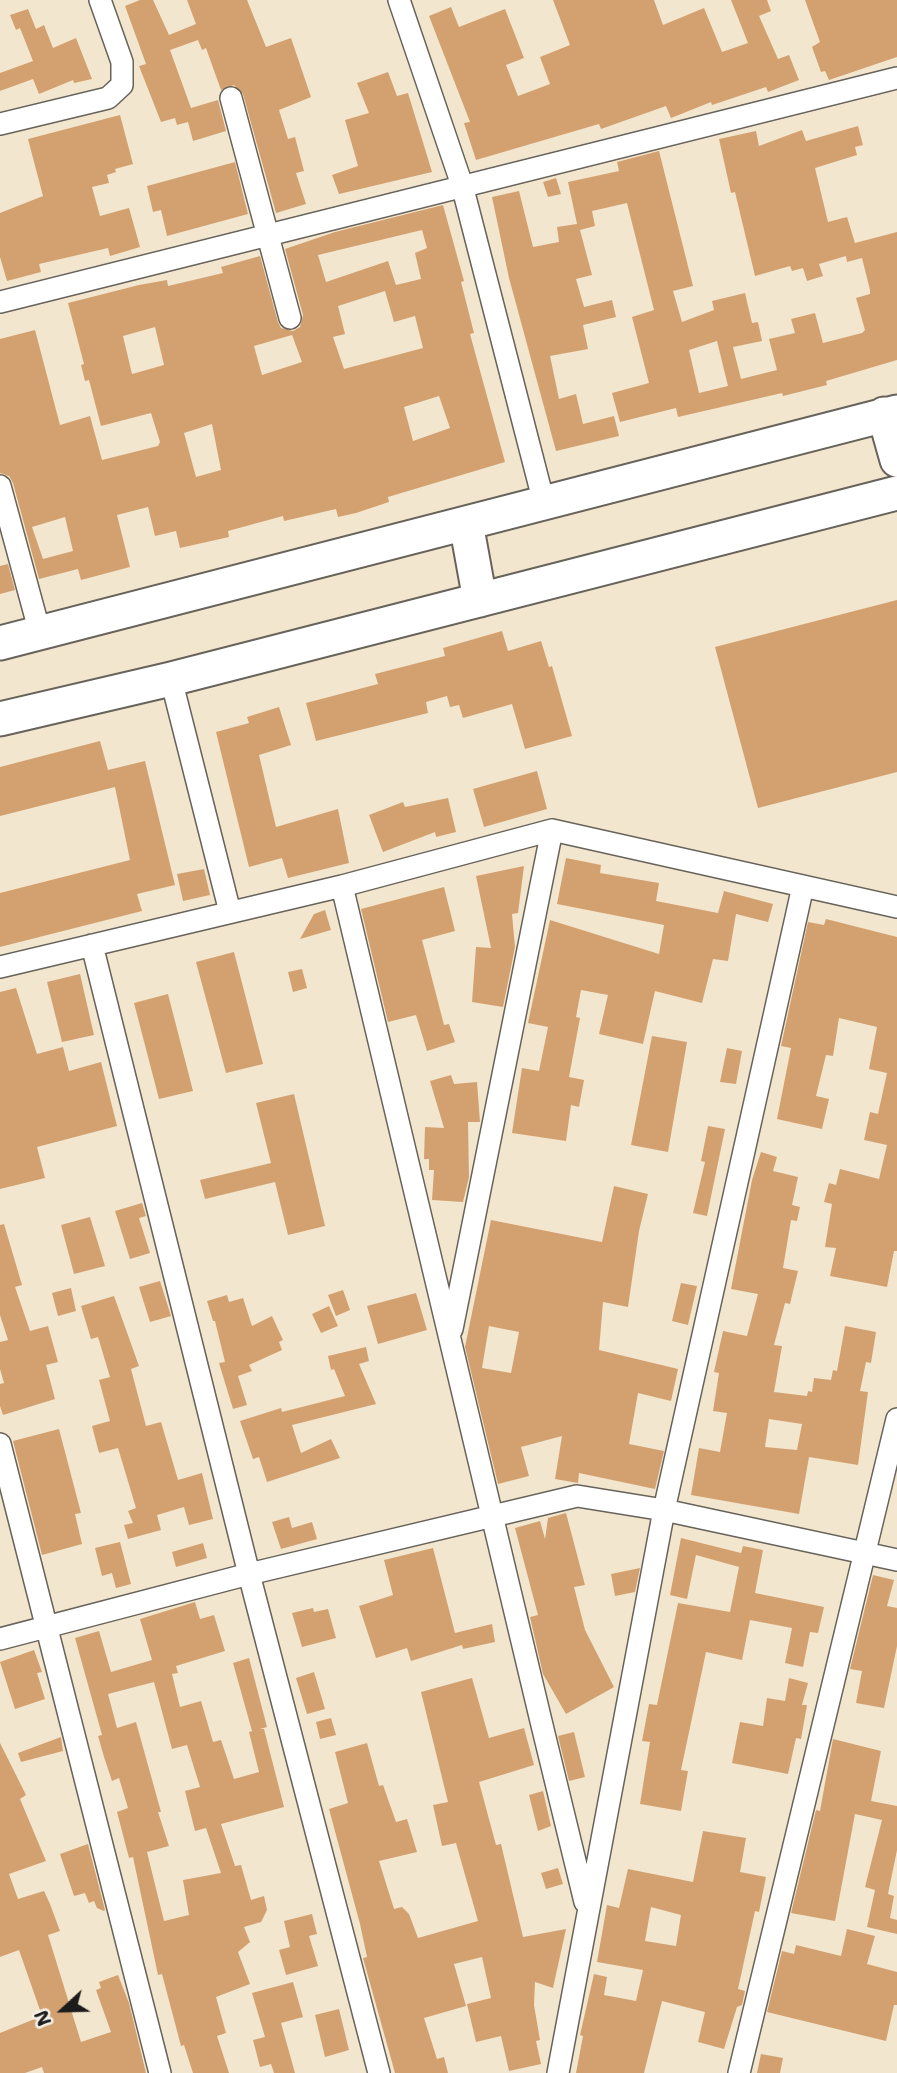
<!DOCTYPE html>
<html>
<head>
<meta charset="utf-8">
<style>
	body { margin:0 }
	#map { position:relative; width:897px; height:2073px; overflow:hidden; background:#f3e6ce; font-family:"Shantell Sans",sans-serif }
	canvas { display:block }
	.north { position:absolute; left:28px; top:1975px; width:70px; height:70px; -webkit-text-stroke:5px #f7f3e8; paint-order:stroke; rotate:248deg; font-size:19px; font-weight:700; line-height:28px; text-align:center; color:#1c1c1c }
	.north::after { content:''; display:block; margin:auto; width:24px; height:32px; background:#1c1c1c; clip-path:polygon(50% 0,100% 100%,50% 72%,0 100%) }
</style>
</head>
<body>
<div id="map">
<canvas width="897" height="2073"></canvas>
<div class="north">N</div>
</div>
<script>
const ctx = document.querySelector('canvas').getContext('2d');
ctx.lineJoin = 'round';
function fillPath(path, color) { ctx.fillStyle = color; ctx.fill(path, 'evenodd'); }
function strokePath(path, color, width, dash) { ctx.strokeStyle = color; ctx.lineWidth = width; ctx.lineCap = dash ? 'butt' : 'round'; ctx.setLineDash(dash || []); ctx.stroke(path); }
fillPath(new Path2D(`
	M140 0H153L169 35 196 24 187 0H247L266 47 291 38 311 97 279 110 288 139 295 137 304 171 296 173 306 204 276 213 243 94 234 85 221 90 206 48 202 50 198 40 170 50 191 108 218 100 226 131 193 141 188 122 177 125 175 118 161 122 139 66 146 64 125 6Z
	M553 0H654L663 25 704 8 722 52 748 43 731 0H767L771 11 759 16 778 59 789 55 799 80 768 92 766 87 712 105 711 102 671 118 666 106 601 129 599 124 476 160 464 123 470 122 429 16 451 7 459 27 505 9 524 58 506 65 518 96 550 84 540 57 570 45Z
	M805 0H897V57L829 80 825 71 821 72 812 47 820 42Z
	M28 9 36 29 44 25 53 48 76 38 92 79 74 83 73 80 39 94 33 79 0 91V73L33 61 20 28 16 30 10 15Z
	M388 72 397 96 408 93 432 172 339 194 332 175 358 166 345 120 369 113 357 83Z
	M120 115 133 164 115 169 116 172 107 175 109 183 92 187 100 216 129 208 140 247 110 256 108 248 39 264 41 272 7 281 0 257V213L43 196 28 139Z
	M858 126 863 145 855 147 857 155 815 168 828 222 847 217 855 243 897 232V360L826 381 827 385 783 396 782 393 678 417 676 408 620 422 612 393 649 383 632 317 654 310 627 203 592 211 595 226 580 230 592 275 576 279 584 307 612 300 616 317 583 325 588 349 550 356 559 399 576 394 583 424 614 416 619 436 556 451 509 278 492 197 519 191 533 247 559 242 557 227 577 224 568 182 619 171 617 162 659 151 693 286 673 291 682 322 714 310 712 301 745 293 752 323 758 322 762 341 733 347 741 379 777 370 769 339 795 333 791 319 815 313 823 343 862 333 865 330 856 298 870 294V290L862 258 847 262 846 256 819 264 823 276 807 281 803 268 792 271 790 266 755 276 735 192 731 193 719 139 756 131 759 146 802 130 806 141ZM717 341 728 386 699 393 689 350Z
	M235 162 248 214 167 236 161 210 153 212 147 186Z
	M556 178 561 194 548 197 543 182Z
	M443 205 464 281 461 282 474 333 470 334 505 462 388 497 389 502 356 513 338 517 336 509 284 521 283 516 228 531 229 537 180 548 176 531 155 536 148 507 117 515 130 567 81 580 78 569 39 579 13 483 9 476 0 473V339L35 330 60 425 90 416 102 460 158 446 160 442 151 413 101 426 89 380 85 381 81 365 84 364 68 303 139 285 167 280 168 286 223 273 221 267 260 256 278 322 281 328 293 331 300 327 303 315 285 249 335 232ZM422 230 427 248 415 253 421 279 396 285 388 261 326 282 318 255ZM385 291 394 322 415 316 423 348 344 369 333 337 345 334 338 306ZM155 327 164 365 132 374 123 336ZM292 335 302 362 262 375 254 346ZM439 396 450 428 413 441 404 407ZM212 424 221 470 196 477 184 433ZM65 517 73 551 43 559 32 527Z
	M8 564 15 590 0 594V566Z
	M897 600V772L758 808 715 647Z
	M502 631 508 651 541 641 549 667 552 666 572 736 525 749 512 704 463 718 459 705 450 707 447 696 426 702 428 713 316 741 306 703 378 684 375 674 445 656 443 648Z
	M279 707 291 745 259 755 276 827 338 809 349 863 288 878 282 858 249 867 216 732 249 723 247 717Z
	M100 741 108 770 145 761 175 885 137 894 142 911 0 947V893L130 860 115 787 0 816V767Z
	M537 771 547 809 484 827 473 789Z
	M448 798 456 832 436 837 435 832 383 852 369 815 403 802 405 807Z
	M566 858 601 865 600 873 659 883 656 901 718 913 724 891 773 904 768 922 736 914 728 961 713 959 702 1003 655 991 643 1044 599 1034 608 995 581 990 576 1017 580 1018 569 1077 584 1080 579 1107 571 1105 566 1141 512 1133 522 1068 539 1071 548 1027 528 1023 550 920 659 954 664 925 557 904Z
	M524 866 518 913 512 914 515 947 503 1007 472 1002 476 947 491 948 476 876Z
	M204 869 210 895 183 901 177 874Z
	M444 887 455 931 422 940 444 1025 449 1024 455 1042 427 1051 416 1015 388 1022 361 909Z
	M325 910 331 930 300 939 314 914Z
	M826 919 897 937V1251H894L887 1287 830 1276 836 1248 825 1247 832 1204 824 1202 829 1183 836 1185 840 1169 879 1179 887 1145 864 1140 870 1112 878 1114 887 1073 869 1069 877 1027 839 1018 833 1056 826 1055 816 1096 829 1099 822 1129 777 1119 791 1048 781 1046 808 922 824 925Z
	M234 952 263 1064 226 1073 196 962Z
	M302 969 307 988 293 992 288 972Z
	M80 974 94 1035 62 1042 47 982Z
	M16 988 37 1054 63 1047 69 1071 101 1062 117 1126 37 1147 45 1178 0 1189V992Z
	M168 994 193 1091 159 1099 134 1003Z
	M652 1036 687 1042 668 1152 631 1145Z
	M727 1048 742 1051 736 1084 720 1082Z
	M451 1075 454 1084 477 1082 480 1122H468L469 1177 463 1202 432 1200 434 1170H429V1159H424L425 1127 444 1128 430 1081Z
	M294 1094 325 1226 288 1235 275 1182 205 1199 200 1180 271 1163 256 1103Z
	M708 1126 725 1129 707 1216 693 1213 705 1162 701 1161Z
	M761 1152 777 1157 773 1171 798 1177 792 1205 800 1207 797 1221 791 1220 783 1268 798 1271 790 1304 785 1303 774 1345 782 1346 774 1392 807 1396 808 1391 812 1392 814 1378 831 1380 833 1370 837 1371 845 1326 876 1332 871 1363 866 1362 860 1391 868 1392 858 1465 809 1457 799 1514 691 1495 699 1448 720 1452 727 1413 713 1411 719 1373 714 1372 723 1331 747 1336 758 1294 731 1289 752 1180ZM769 1419 802 1424 797 1450 765 1447Z
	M614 1186 648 1194 639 1231 628 1307 603 1302 599 1350 678 1369 671 1401 638 1393 629 1444 664 1451 655 1489 579 1473 578 1483 555 1479 562 1436 521 1447 529 1476 498 1484 465 1347 491 1220 602 1242ZM489 1326 519 1332 511 1373 482 1368Z
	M142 1203 146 1216 139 1218 150 1253 130 1259 115 1211Z
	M90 1217 105 1266 74 1274 61 1225Z
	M4 1224 22 1285 15 1287 30 1331 48 1326 58 1362 46 1365 55 1399 3 1415 0 1406V1384L4 1383 0 1369V1342L8 1340 0 1315V1225Z
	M160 1281 171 1316 150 1322 139 1287Z
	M681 1283 697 1286 688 1325 672 1321Z
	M71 1288 76 1311 58 1316 52 1293Z
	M343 1290 350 1310 336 1316 328 1295Z
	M416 1293 427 1330 378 1344 367 1306Z
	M227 1295 229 1302 243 1298 252 1326 272 1316 283 1340 279 1342 282 1350 249 1365 252 1371 238 1376 247 1405 233 1409 219 1363 225 1362 215 1321H213L207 1301Z
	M114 1296 139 1366 131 1369 146 1426 161 1422 178 1480 202 1473 213 1519 189 1525 184 1507 157 1515 161 1530 128 1539 124 1525 133 1523 128 1511 136 1508 118 1448 99 1453 92 1426 110 1421 99 1380 110 1377 98 1337 91 1339 81 1306Z
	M329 1306 338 1326 321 1333 312 1314Z
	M366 1347 369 1361 359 1364 376 1404 292 1425 301 1453 331 1439 340 1458 267 1482 259 1457 253 1459 240 1421 281 1408 282 1412 345 1396 334 1369 331 1370 328 1356Z
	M59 1429 81 1513 75 1514 82 1544 42 1555 13 1441Z
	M566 1513 585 1585 574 1587 585 1630 614 1687 566 1714 543 1674 530 1617 538 1615 515 1528 540 1521 545 1539 548 1518Z
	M289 1517 292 1528 312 1522 317 1539 281 1549 272 1522Z
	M681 1538 741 1553 743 1546 763 1550 755 1593 824 1607 818 1633 810 1632 803 1667 785 1663 792 1628 750 1620 742 1660 706 1652 681 1770 688 1771 681 1811 640 1804 650 1742 642 1741 649 1704 657 1705 678 1603 730 1612 739 1567 696 1555 687 1599 670 1595Z
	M120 1542 131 1584 116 1588 112 1573 102 1576 95 1548Z
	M203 1543 207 1558 176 1567 172 1552Z
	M433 1548 455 1633 492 1624 495 1642 463 1649 462 1645 411 1661 407 1648 376 1658 359 1606 393 1595 384 1560Z
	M640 1568 635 1592 615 1596 611 1574Z
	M873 1575 894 1580 887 1606 897 1608V1646L884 1708 856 1703 862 1671 850 1669Z
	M195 1602 200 1619 214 1615 225 1651 176 1666 178 1673 172 1674 180 1707 201 1701 213 1742 221 1740 234 1779 259 1772 249 1732 259 1729 252 1731 233 1663 249 1658 267 1727 260 1729H264L284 1807 221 1824 235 1866 241 1865 251 1900 264 1896 267 1910 261 1922 244 1927 250 1942 238 1952 250 1984 216 1997 226 2033 217 2036 229 2073H193L184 2045 181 2046 162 1974 158 1975 133 1857 129 1858 117 1812 128 1808 119 1778 112 1781 104 1757 98 1736 102 1735 75 1638 99 1631 111 1672 152 1660 140 1619ZM154 1682 172 1749 187 1745 200 1787 185 1791 195 1831 206 1828 221 1873 183 1880 189 1915 164 1921 147 1852 169 1846 158 1812H161L136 1722 117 1728 108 1694Z
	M313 1608 314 1612 328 1609 336 1638 302 1647 292 1613Z
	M34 1650 42 1672 37 1673 45 1699 15 1709 0 1662Z
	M314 1672 325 1709 307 1714 296 1678Z
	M472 1678 489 1738 524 1728 534 1765 479 1782 496 1845 501 1844 523 1937 566 1929 553 1988 535 1982 534 2005 540 2040 536 2041 541 2064 509 2071 501 2036 476 2042 467 2004 491 1998 482 1957 454 1964 466 2006 424 2018 437 2059 444 2057 448 2073H395L363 1958 367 1957 360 1924 329 1809 348 1803 335 1752 367 1743 379 1786 383 1785 396 1822 407 1819 417 1852 379 1861 394 1909 402 1907 409 1914 418 1938 478 1921 456 1843 442 1846 433 1805 448 1802 421 1692Z
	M789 1678 808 1683 802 1705H807L801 1739 796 1738 788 1774 732 1763 740 1722 763 1726 767 1698 785 1701Z
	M331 1718 336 1735 320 1739 316 1722Z
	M574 1732 585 1777 569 1781 558 1736Z
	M61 1737 63 1751 21 1762 18 1753Z
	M833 1739 881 1751 871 1801 897 1806V1850L888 1894 894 1896 890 1918 897 1920V1934L867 1927 875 1890 865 1887 882 1820 855 1814 835 1921 791 1913 816 1810 820 1811Z
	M0 1743 26 1795 20 1799 46 1861 9 1874 18 1899 44 1891 50 1904 60 1931 48 1935 81 2042 111 2032 96 1990 101 1988 99 1982 118 1975 129 2003 146 2073H44L42 2067 25 2073H0V2033L42 2016 19 1950 0 1957Z
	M543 1791 551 1826 538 1831 529 1795Z
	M703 1831 746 1838 740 1872 766 1877 759 1912 755 1911 738 1989 745 1991 742 2005 737 2007 724 2049 698 2042 705 2012 662 2001 644 2073H576L583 2036 580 2035 594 1974 607 1977 604 1995 636 2001 643 1970 597 1962 607 1905 619 1908 628 1869 693 1882ZM651 1907 681 1915 676 1946 645 1941Z
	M88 1844 105 1910 104 1911 97 1908 94 1901 89 1903 85 1893 74 1896 60 1854Z
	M558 1868 563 1884 546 1889 541 1873Z
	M312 1914 317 1934 309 1936 318 1966 286 1975 279 1950 290 1947 284 1921Z
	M847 1929 875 1936 867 1964 897 1972V2005H894L886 2041 767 2012 782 1951 794 1954 796 1945 841 1956Z
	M293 1982 303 2017 281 2023 295 2073H274L271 2064 260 2067 253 2040 265 2037 252 1993Z
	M339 2009 349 2050 325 2057 315 2015Z
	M761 2054 783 2058 780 2073H757Z`), '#d3a170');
const minor = new Path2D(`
	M399 0 462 185 544 503
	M231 98 290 318
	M0 124 108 98 122 85V62L100 0
	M0 302 897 78
	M0 486 40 633
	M171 679 230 912
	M342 886C424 1225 502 1564 585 1902
	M92 945 249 1574 379 2073
	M0 967 342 886 552 830 897 907
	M452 1329 552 830
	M0 1444 160 2073
	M0 1639 249 1574 577 1496 664 1510 897 1560
	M558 2073 664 1510 803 886
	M739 2073 897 1419`);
const primary = new Path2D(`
	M884 414 897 460
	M466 523 480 600
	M0 643 897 412
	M0 719 171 679 897 493`);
strokePath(minor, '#67635a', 24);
strokePath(primary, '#67635a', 37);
strokePath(minor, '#fff', 21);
strokePath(primary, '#fff', 33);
</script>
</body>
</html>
